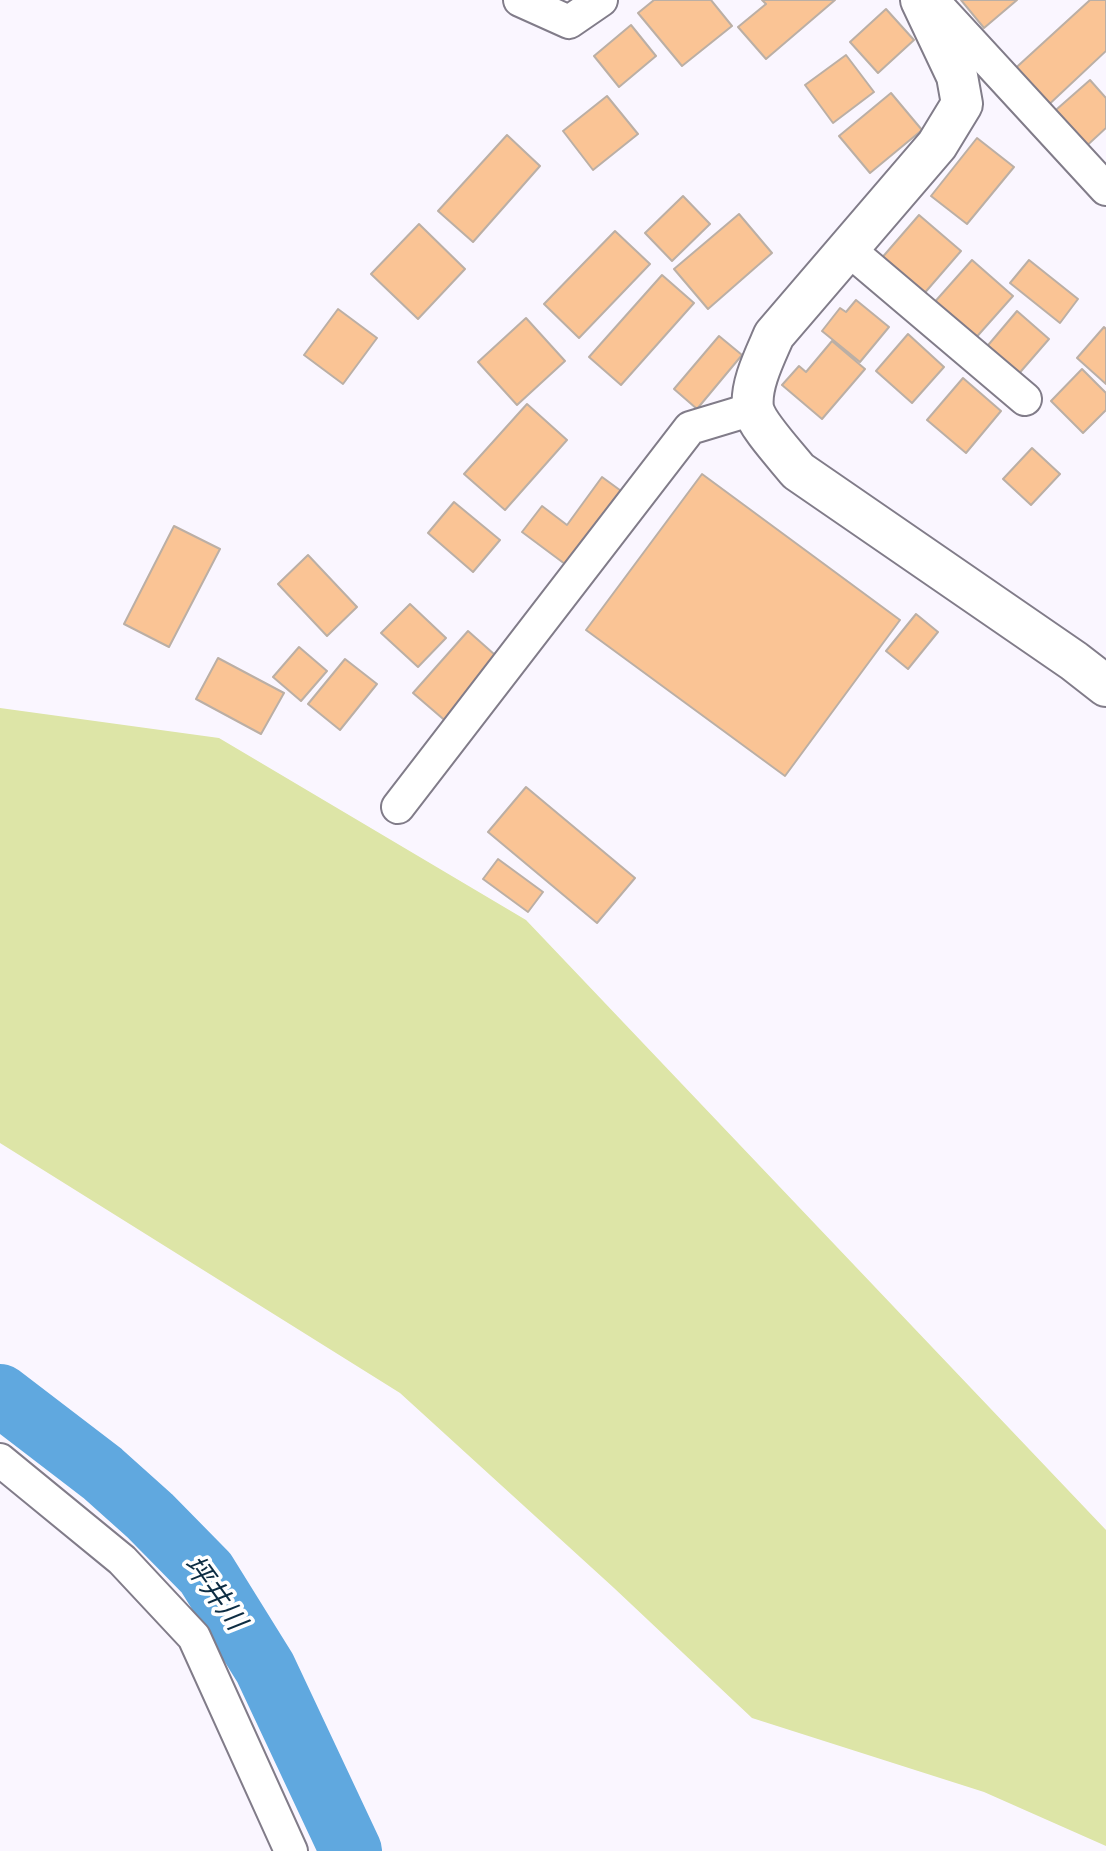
<!DOCTYPE html>
<html>
<head>
<meta charset="utf-8">
<style>
	body { margin:0 }
	canvas { display:block; background:#faf6ff }
</style>
</head>
<body>
<canvas width="1106" height="1851"></canvas>
<script>
const ctx = document.querySelector('canvas').getContext('2d');
ctx.lineJoin = 'round';
function fillPath(path, color) { ctx.fillStyle = color; ctx.fill(path, 'evenodd'); }
function strokePath(path, color, width, dash) { ctx.strokeStyle = color; ctx.lineWidth = width; ctx.lineCap = dash ? 'butt' : 'round'; ctx.setLineDash(dash || []); ctx.stroke(path); }
function drawText(font, color, halo, rows, align = 'center') {
  ctx.font = font + ' Quicksand,"Noto Sans JP",sans-serif'; ctx.lineWidth = 7; ctx.setLineDash([]); ctx.textBaseline = 'middle'; ctx.strokeStyle = halo; ctx.fillStyle = color; for (const [text, x, y, turn = 0] of rows) {
    ctx.save(); ctx.translate(x, y); ctx.rotate((+turn || 0) * Math.PI / 180); ctx.textAlign = isNaN(turn) ? turn : align; if (halo) ctx.strokeText(text, 0, 0); ctx.fillText(text, 0, 0); ctx.restore();
  }
}
fillPath(new Path2D(`
	M0 708 219 738 526 920 1106 1530V1846L984 1792 752 1718 614 1588 400 1393 0 1143Z`), '#dde5a7');
strokePath(new Path2D(`
	M0 1395 102 1473 150 1516 206 1573 265 1668 351 1851`), '#60a8df', 62);
const building = new Path2D(`
	M654 0H711L732 26 682 66 638 13Z
	M762 0H835L766 59 738 27 766 4Z
	M961 0H1017L984 28Z
	M1090 0H1106V51L1042 111 1008 75Z
	M886 9 914 40 878 73 850 42Z
	M631 25 656 56 619 87 594 56Z
	M846 55 874 92 833 123 805 85Z
	M1090 80 1106 98V128L1081 151 1049 116Z
	M891 93 922 130 870 173 839 136Z
	M607 96 638 134 593 170 563 131Z
	M507 135 540 166 473 242 438 211Z
	M977 138 1014 167 967 224 931 196Z
	M683 196 710 224 672 261 645 233Z
	M739 214 772 253 708 309 674 269Z
	M919 215 961 251 922 296 880 260Z
	M419 224 465 269 418 319 371 274Z
	M615 231 650 264 579 338 544 304Z
	M972 260 1013 296 973 341 932 305Z
	M1029 260 1078 299 1060 323 1010 283Z
	M662 275 694 303 621 385 589 357Z
	M856 300 889 327 860 362 822 331 840 308 846 312Z
	M338 309 377 338 343 384 304 355Z
	M1017 311 1049 339 1016 377 984 350Z
	M526 318 565 361 517 405 478 362Z
	M1104 327 1106 329V384L1077 358Z
	M908 334 944 367 912 403 876 371Z
	M719 336 742 355 697 409 674 389Z
	M832 341 865 369 822 419 782 385 799 366 806 372Z
	M1082 369 1106 393V410L1083 433 1051 401Z
	M963 378 1001 411 966 453 927 420Z
	M527 404 567 440 505 510 464 474Z
	M1032 448 1060 474 1031 505 1003 479Z
	M702 474 900 620 785 776 586 630Z
	M602 477 628 496 573 570 522 532 542 506 567 525Z
	M454 502 500 540 473 572 428 533Z
	M174 526 220 549 169 647 124 624Z
	M308 555 357 607 327 636 278 584Z
	M410 604 446 638 418 667 381 633Z
	M916 614 938 632 908 669 886 651Z
	M468 631 503 662 449 724 413 693Z
	M299 647 327 671 301 701 273 677Z
	M218 658 284 693 261 734 196 699Z
	M345 659 377 684 340 730 308 704Z
	M526 787 635 878 597 923 488 832Z
	M498 859 543 892 528 912 483 879Z`);
fillPath(building, '#fac495');
strokePath(building, '#bbafa5', 2);
const minor = new Path2D(`
	M520 0 569 22 601 0
	M932 0 1106 189
	M848 249 1025 399
	M398 807 690 428 753 409
	M0 1460 122 1560 194 1637 291 1851`);
const tertiary = new Path2D(`
	M921 0 957 76 962 104 937 145 774 335C765 356 750 385 753 408 756 424 787 457 798 471L1074 661 1106 686`);
strokePath(minor, '#817c89', 36);
strokePath(tertiary, '#817c89', 44);
strokePath(minor, '#fff', 32);
strokePath(tertiary, '#fff', 40);
drawText('italic 28px', '#0d2d43', '#fff', [
	["坪井川",214,1593,54]
]);
</script>
</body>
</html>
